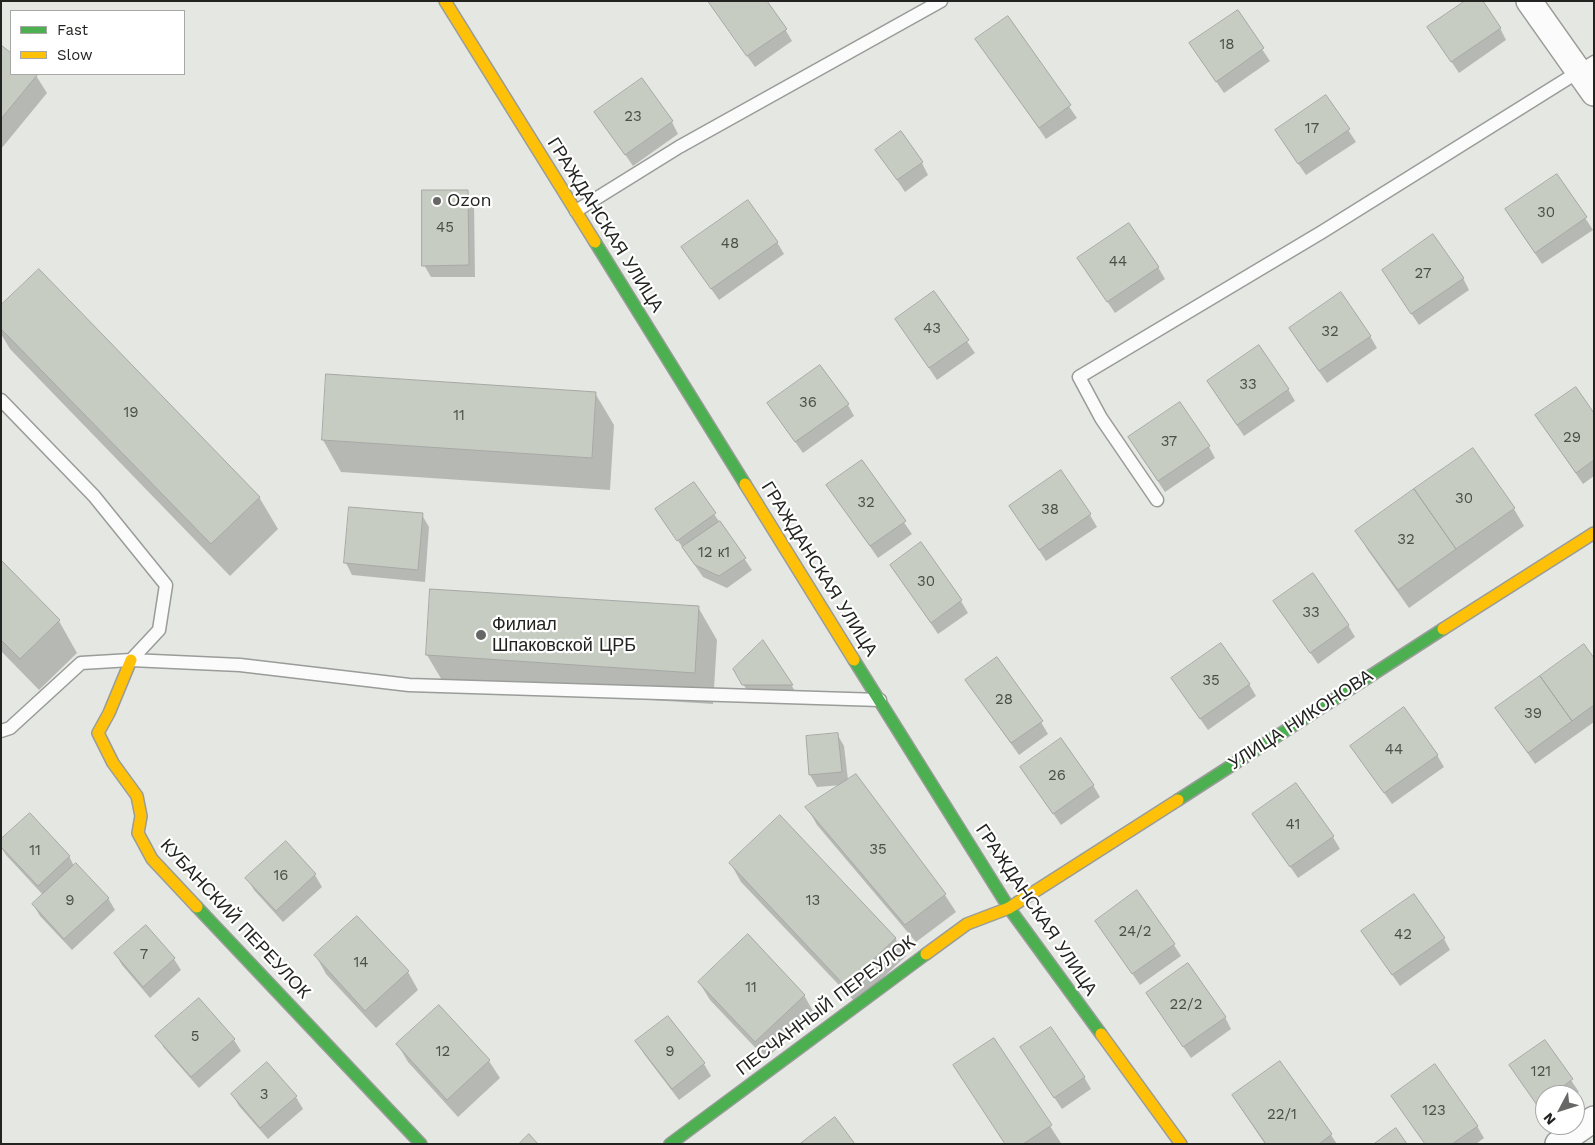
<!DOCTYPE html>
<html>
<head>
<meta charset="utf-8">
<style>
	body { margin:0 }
	#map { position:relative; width:1595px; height:1145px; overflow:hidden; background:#e4e7e2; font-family:"Work Sans",sans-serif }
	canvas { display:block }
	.frame { position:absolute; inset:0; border:2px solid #232421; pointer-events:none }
	.legend { position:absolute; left:10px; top:10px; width:175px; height:65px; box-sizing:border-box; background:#fff; border:1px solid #a7a7a6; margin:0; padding:6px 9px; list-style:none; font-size:15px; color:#232421 }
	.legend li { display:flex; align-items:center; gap:10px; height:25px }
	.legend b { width:25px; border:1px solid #a7a7a6 }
	.north { position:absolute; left:1535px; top:1085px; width:50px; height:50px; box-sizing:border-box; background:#fff; border:1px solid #a7a7a6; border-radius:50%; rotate:230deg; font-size:14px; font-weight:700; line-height:20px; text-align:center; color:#232421 }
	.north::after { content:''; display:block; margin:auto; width:18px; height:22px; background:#676865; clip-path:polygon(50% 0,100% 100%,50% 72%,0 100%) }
</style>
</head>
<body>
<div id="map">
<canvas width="1595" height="1145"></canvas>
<div class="frame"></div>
<ul class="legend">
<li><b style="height:6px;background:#4caf50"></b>Fast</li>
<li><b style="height:6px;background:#ffc107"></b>Slow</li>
</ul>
<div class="north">N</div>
</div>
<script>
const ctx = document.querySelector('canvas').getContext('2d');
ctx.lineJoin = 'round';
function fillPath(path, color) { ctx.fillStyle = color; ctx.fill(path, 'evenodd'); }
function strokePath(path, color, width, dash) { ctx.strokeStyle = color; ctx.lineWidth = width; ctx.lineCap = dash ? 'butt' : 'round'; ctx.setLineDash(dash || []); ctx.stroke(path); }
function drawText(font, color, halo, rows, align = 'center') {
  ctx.font = font + ' "Work Sans",sans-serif'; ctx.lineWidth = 4.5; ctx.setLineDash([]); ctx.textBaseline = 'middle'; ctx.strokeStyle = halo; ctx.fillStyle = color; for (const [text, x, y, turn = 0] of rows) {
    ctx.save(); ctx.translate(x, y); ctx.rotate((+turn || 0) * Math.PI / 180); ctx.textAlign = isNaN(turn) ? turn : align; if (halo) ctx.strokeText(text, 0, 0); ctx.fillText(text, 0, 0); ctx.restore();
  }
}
fillPath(new Path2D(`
	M708 1 785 29 792 41 755 67Z
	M1237 12 1270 61 1224 93 1198 55Z
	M1007 18 1077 118 1046 139 977 39Z
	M1500 28 1506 40 1459 73 1436 39Z
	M1 46 11 54V74H35L47 93 1 149Z
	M1326 96 1356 142 1306 175 1283 142Z
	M596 112 672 122 678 134 633 166Z
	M877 150 922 163 928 175 905 192Z
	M1557 175 1593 230 1542 264 1506 210Z
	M467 191 474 203 475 277H431L424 265Z
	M777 242 784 254 719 300 690 259Z
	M1158 267 1165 279 1115 313 1086 270Z
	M1463 278 1469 290 1419 325 1390 282Z
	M934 293 975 353 937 380 896 319Z
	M1 307 259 497 278 529 230 576 10 349 1 334Z
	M1370 336 1377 348 1327 383 1297 340Z
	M1288 389 1295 401 1244 436 1215 393Z
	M595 393 614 425 610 490 341 472 323 440Z
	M848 405 854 416 803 453 776 415Z
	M1594 415V476L1583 484 1536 416Z
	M1129 438 1209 447 1215 458 1165 492Z
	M862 462 912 534 878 558 828 486Z
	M693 483 752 570 727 588 703 577 656 509Z
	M1010 506 1090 515 1097 527 1046 561Z
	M1514 509 1524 526 1409 608 1367 549 1357 531Z
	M422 515 429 527 425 582 352 575 346 563Z
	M1 562 59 621 77 653 39 690 1 651Z
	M891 565 961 601 968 613 938 634Z
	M431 591 698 607 717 640 713 704 446 687 427 655Z
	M1275 602 1348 625 1355 637 1318 664Z
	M763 642 792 686 798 697 750 696 735 669Z
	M1594 660V722L1535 764 1497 708Z
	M1249 684 1256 696 1208 730 1180 690Z
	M974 692 1041 722 1048 734 1019 755Z
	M837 734 844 746 848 780 855 775 945 895 956 912 916 942 817 825 807 807 842 785 817 787 810 775Z
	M1437 755 1444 767 1392 804 1359 758Z
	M1021 767 1093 785 1100 797 1061 825Z
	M1254 814 1333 837 1340 849 1298 878Z
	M1 847 69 856 74 866 108 898 115 910 72 950 40 916 33 904 43 895 6 855Z
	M731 864 895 938 906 956 856 1003 741 882Z
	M315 875 322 887 283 922 254 890 247 878Z
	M1096 921 1174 945 1181 956 1140 985Z
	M1362 932 1444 939 1450 950 1400 986Z
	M115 953 174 959 181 970 150 998 122 965Z
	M316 956 408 972 418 990 376 1028 326 974Z
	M699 982 804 995 814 1013 766 1059 710 1000Z
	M1147 994 1225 1017 1231 1029 1191 1058Z
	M439 1007 489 1061 500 1078 458 1117 408 1062 398 1045Z
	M668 1018 704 1064 711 1076 679 1100 644 1054 637 1042Z
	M157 1036 234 1040 241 1051 199 1088 164 1048Z
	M1545 1042 1579 1092 1574 1095H1545V1116L1511 1066Z
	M1029 1060 1084 1077 1091 1089 1062 1109Z
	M1280 1063 1331 1135 1337 1144H1265L1244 1113 1233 1096Z
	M955 1066 1050 1126 1061 1143 1005 1144Z
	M232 1094 296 1097 303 1109 268 1139 239 1106Z
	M1392 1096 1477 1126 1484 1138 1476 1144H1425Z`), '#0003');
const building = new Path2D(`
	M708 1H767L787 29 747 56Z
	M1465 1H1483L1501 28 1451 62 1427 27Z
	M1238 10 1264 48 1216 82 1189 43Z
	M1008 16 1071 105 1039 128 975 39Z
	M1 45 11 53V74H38L1 119Z
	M642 78 673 121 625 155 594 112Z
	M1326 95 1350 129 1298 164 1275 130Z
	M901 131 923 162 897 180 875 150Z
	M1557 174 1587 217 1535 253 1505 209Z
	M422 190H468L469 265 422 266Z
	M748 200 778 242 711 289 681 247Z
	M1129 223 1159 267 1107 302 1077 258Z
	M1433 234 1464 278 1411 314 1382 270Z
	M39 269 260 497 211 544 1 329V305Z
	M934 291 969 340 929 368 895 319Z
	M1341 292 1371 336 1319 371 1289 328Z
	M1259 345 1289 389 1237 425 1207 381Z
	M820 365 849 404 795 442 767 403Z
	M326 374 596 392 592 458 322 440Z
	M1576 387 1594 413V460L1576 473 1535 415Z
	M1180 402 1210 446 1158 481 1128 437Z
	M1473 448 1515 508 1456 549 1414 489Z
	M862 460 906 521 870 546 826 485Z
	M1061 470 1091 514 1039 550 1009 506Z
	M694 482 716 513 677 541 655 509Z
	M1414 489 1456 549 1398 590 1355 531Z
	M349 507 423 513 418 570 344 563Z
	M720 521 746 558 719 576 695 565 682 547Z
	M921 542 962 600 931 623 890 565Z
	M1 560 60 620 20 659 1 640Z
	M1313 573 1349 625 1310 653 1273 601Z
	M430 589 699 606 695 673 426 655Z
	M763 640 793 685H742L733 669Z
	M1221 643 1250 684 1200 719 1171 678Z
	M1584 644 1594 658V705L1572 721 1540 676Z
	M997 657 1043 721 1011 743 965 680Z
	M1540 676 1572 721 1528 753 1495 708Z
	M1404 707 1438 755 1384 793 1350 746Z
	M838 733 842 772 809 775 806 736Z
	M1061 738 1094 785 1053 814 1020 767Z
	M856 774 946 894 905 925 805 807Z
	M1296 783 1334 836 1290 867 1252 814Z
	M30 813 70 856 38 886 1 847V839Z
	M780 815 896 938 845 986 729 863Z
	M286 841 316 874 276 911 245 878Z
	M76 863 109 898 64 939 32 904Z
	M1137 890 1175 944 1132 974 1095 921Z
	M1414 894 1445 938 1392 975 1361 931Z
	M357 916 409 971 365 1011 314 955Z
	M146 925 175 958 143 987 114 953Z
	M748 934 805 995 755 1042 698 982Z
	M1188 963 1226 1017 1183 1047 1146 993Z
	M199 998 235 1039 191 1077 155 1036Z
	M439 1005 490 1060 447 1100 396 1044Z
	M668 1016 705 1063 672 1089 635 1041Z
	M1051 1027 1085 1077 1054 1098 1020 1047Z
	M994 1038 1052 1125 1023 1144H1005L953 1065Z
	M1545 1040 1573 1079 1551 1095H1545V1099L1537 1105 1509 1065Z
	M1280 1061 1332 1134 1319 1144H1266L1232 1095Z
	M267 1062 297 1096 260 1128 231 1094Z
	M1435 1064 1478 1126 1452 1144H1425L1391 1096Z
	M835 1117 855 1144H800Z
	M1396 1128 1407 1144H1374Z
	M529 1134 538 1144H519Z`);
fillPath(building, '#c6ccc1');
strokePath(building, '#a6a8a5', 1);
const lane = new Path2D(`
	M576 211 679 147 941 1
	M1 400 94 496 166 585 159 630 131 660
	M1157 500 1101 418 1079 377 1322 232 1594 62
	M1 731 10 728 81 663 131 660 240 665 409 685 880 700`);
const street = new Path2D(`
	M1529 1 1594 93
	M1558 1144 1594 1119`);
const fast = new Path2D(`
	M595 242 745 484
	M854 660 1009 908 1101 1034
	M1178 800 1443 629
	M197 907 421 1144
	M670 1144 926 954`);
const slow = new Path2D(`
	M445 1 595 242
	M745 484 854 660
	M1443 629 1594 533
	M131 660 109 713 98 733 113 763 137 796 141 816 138 833 152 859 197 907
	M926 954 967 924 1009 908 1178 800
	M1101 1034 1181 1144`);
strokePath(lane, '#999c98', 15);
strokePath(street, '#999c98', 28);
strokePath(fast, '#999c98', 14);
strokePath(slow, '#999c98', 14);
strokePath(lane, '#fbfbfb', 12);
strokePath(street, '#fbfbfb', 25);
strokePath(fast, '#4caf50', 11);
strokePath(slow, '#ffc107', 11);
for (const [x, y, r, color] of [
	[437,201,5,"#676865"],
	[481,635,6,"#676865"]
]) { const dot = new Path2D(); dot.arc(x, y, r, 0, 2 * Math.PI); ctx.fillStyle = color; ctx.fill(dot); strokePath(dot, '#fff', 2); }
drawText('15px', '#4c4e49', null, [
	["18",1227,45],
	["23",633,117],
	["17",1312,129],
	["30",1546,213],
	["45",445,228],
	["48",730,244],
	["44",1118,262],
	["27",1423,274],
	["43",932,329],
	["32",1330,332],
	["33",1248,385],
	["36",808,403],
	["19",131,413],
	["11",459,416],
	["29",1572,438],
	["37",1169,442],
	["30",1464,499],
	["32",866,503],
	["38",1050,510],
	["32",1406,540],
	["12 к1",714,553],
	["30",926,582],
	["33",1311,613],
	["35",1211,681],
	["28",1004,700],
	["39",1533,714],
	["44",1394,750],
	["26",1057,776],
	["41",1293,825],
	["35",878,850],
	["11",35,851],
	["16",281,876],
	["9",70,901],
	["13",813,901],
	["24/2",1135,932],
	["42",1403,935],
	["7",144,955],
	["14",361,963],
	["11",751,988],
	["22/2",1186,1005],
	["5",195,1037],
	["12",443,1052],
	["9",670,1052],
	["121",1541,1072],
	["3",264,1095],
	["123",1434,1111],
	["22/1",1282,1115]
]);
drawText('18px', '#232421', '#fff', [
	["Ozon",447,201],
	["Филиал",492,625],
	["Шпаковской ЦРБ",492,646]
], 'left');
drawText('18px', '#232421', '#fff', [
	["ГРАЖДАНСКАЯ УЛИЦА",605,225,58],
	["ГРАЖДАНСКАЯ УЛИЦА",819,569,58],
	["УЛИЦА НИКОНОВА",1301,720,-33],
	["ГРАЖДАНСКАЯ УЛИЦА",1036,910,56],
	["КУБАНСКИЙ ПЕРЕУЛОК",235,919,47],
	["ПЕСЧАННЫЙ ПЕРЕУЛОК",826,1006,-37]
]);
</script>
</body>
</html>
